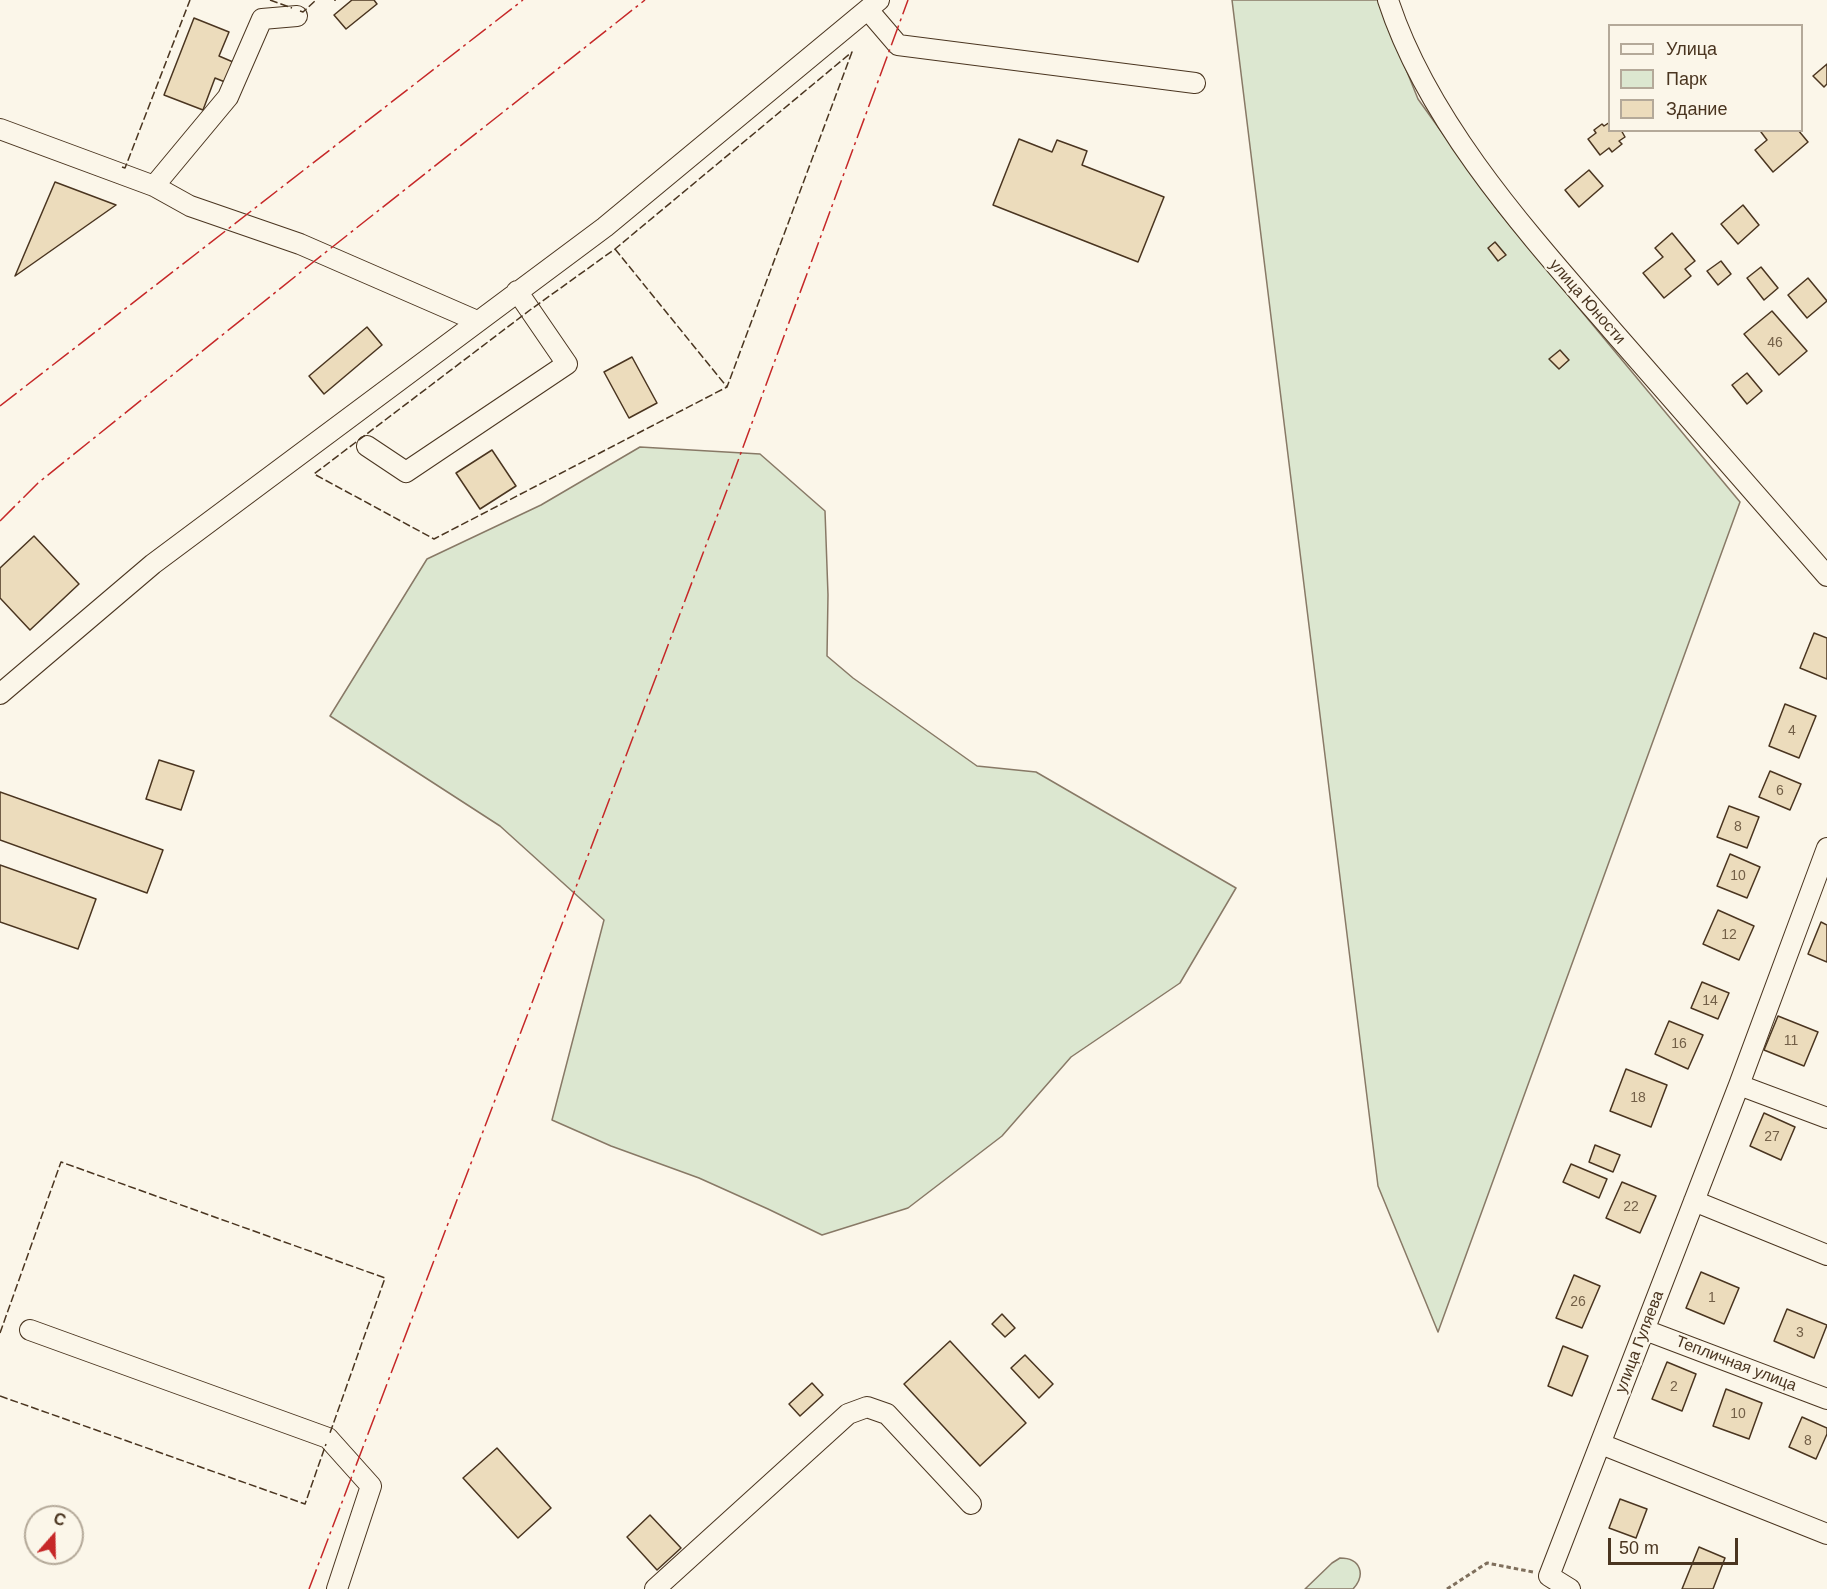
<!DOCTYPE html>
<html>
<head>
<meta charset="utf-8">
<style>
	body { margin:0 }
	#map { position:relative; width:1827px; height:1589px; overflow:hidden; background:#fbf6e9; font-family:Helvetica,sans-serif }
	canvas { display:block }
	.legend { position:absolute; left:1608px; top:24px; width:195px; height:108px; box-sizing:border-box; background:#fbf6e9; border:2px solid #b4a999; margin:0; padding:8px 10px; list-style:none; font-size:18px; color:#4a3520 }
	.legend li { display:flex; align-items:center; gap:12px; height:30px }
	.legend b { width:30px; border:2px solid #b4a999 }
	.north { position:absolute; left:24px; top:1505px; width:60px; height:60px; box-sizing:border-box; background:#fbf6e9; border:2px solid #b4a999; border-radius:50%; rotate:20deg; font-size:16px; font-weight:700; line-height:24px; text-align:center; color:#4a3520 }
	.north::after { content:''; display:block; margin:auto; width:21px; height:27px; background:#c62828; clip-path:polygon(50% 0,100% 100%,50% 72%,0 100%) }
	.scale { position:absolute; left:1608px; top:1538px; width:130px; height:27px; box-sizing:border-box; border:3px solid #4a3520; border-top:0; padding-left:8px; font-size:18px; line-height:21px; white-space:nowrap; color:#4a3520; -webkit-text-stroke:4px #fbf6e9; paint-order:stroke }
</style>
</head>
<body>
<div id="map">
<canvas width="1827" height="1589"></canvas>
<ul class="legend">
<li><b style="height:8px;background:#fbf6e9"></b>Улица</li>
<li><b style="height:16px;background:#dce7d0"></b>Парк</li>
<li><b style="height:16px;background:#ecdcbc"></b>Здание</li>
</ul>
<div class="north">С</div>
<div class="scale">50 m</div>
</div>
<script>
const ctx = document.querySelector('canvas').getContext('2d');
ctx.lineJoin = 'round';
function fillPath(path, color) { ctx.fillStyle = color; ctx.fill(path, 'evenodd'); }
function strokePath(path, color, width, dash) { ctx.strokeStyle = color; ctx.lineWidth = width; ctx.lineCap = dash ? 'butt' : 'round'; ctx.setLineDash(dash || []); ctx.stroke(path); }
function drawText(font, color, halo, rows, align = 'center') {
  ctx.font = font + ' Helvetica,sans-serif'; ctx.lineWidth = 4.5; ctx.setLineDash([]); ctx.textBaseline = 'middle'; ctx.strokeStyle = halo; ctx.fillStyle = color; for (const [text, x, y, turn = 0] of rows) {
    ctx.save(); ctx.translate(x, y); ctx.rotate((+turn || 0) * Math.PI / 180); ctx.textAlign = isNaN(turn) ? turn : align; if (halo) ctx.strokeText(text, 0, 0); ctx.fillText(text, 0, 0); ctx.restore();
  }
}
const green = new Path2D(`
	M1232 0H1378L1418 99 1499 212 1740 502 1438 1332 1378 1186Z
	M640 447 760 454 825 511 828 595 827 656 853 678 977 766 1036 772 1236 888 1180 983 1071 1057 1002 1136 908 1208 822 1235 768 1209 699 1178 611 1146 552 1120 604 920 500 826 330 716 427 559 541 505Z
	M1340 1558C1361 1558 1366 1575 1353 1589H1305L1332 1563Z`);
fillPath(green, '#dce7d0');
strokePath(green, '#887966', 1.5);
const building = new Path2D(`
	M352 0H374L377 4 346 29 334 15Z
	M194 18 229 32 219 56 233 62 225 82 215 78 203 110 164 95Z
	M1827 64V84L1824 87 1813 76Z
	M1610 122V130H1621L1625 137 1619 141 1622 144 1612 152 1609 148 1600 155 1588 139 1596 133 1594 130 1602 124 1604 126Z
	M1762 130H1798L1808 142 1773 172 1755 150 1767 140 1761 132Z
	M1019 139 1052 152 1057 140 1087 151 1082 165 1164 197 1138 262 993 205Z
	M1589 170 1603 186 1579 207 1565 190Z
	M55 182 116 205 15 276Z
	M1743 205 1759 225 1738 244 1721 224Z
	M1672 233 1695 261 1685 269 1691 276 1664 298 1643 273 1663 257 1655 248Z
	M1495 242 1506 255 1498 261 1488 248Z
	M1721 261 1731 274 1718 285 1707 271Z
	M1761 267 1778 288 1764 300 1747 278Z
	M1808 278 1827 301 1807 318 1788 295Z
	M1772 311 1807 351 1779 375 1744 334Z
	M367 327 382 345 324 394 309 376Z
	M1560 350 1569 360 1559 369 1549 359Z
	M632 357 657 403 629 418 604 372Z
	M1747 373 1762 391 1747 404 1732 385Z
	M492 450 516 486 480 509 456 473Z
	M34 536 79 584 30 630 0 598V568Z
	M1814 633 1827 638V679L1800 668Z
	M1785 704 1816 716 1799 758 1769 746Z
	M159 760 194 771 181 810 146 799Z
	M1770 771 1801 784 1790 810 1759 797Z
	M0 792 163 850 147 893 0 840Z
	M1729 806 1759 817 1747 848 1717 837Z
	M1730 854 1760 867 1747 898 1717 886Z
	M0 865 96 899 78 949 0 922Z
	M1718 910 1754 926 1739 960 1703 944Z
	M1821 922 1827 925V962L1808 954Z
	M1702 982 1729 993 1718 1019 1691 1008Z
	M1778 1016 1818 1032 1804 1066 1764 1050Z
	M1669 1021 1703 1035 1688 1069 1655 1054Z
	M1626 1069 1667 1085 1651 1127 1610 1111Z
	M1764 1113 1795 1127 1781 1160 1750 1146Z
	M1595 1145 1620 1155 1613 1172 1589 1162Z
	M1571 1164 1607 1179 1599 1198 1563 1182Z
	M1622 1182 1656 1196 1640 1233 1606 1218Z
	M1701 1272 1739 1288 1724 1324 1686 1308Z
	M1574 1275 1600 1286 1582 1328 1556 1318Z
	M1787 1309 1827 1325 1814 1358 1774 1341Z
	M1002 1314 1015 1328 1005 1337 992 1324Z
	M950 1341 1026 1423 980 1466 904 1384Z
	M1563 1346 1588 1356 1572 1396 1548 1386Z
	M1025 1355 1053 1384 1039 1398 1011 1368Z
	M1667 1362 1696 1374 1682 1411 1652 1399Z
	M812 1383 823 1395 800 1416 789 1404Z
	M1726 1389 1762 1403 1749 1439 1713 1426Z
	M1802 1417 1827 1428V1434L1816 1459 1789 1447Z
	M497 1448 551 1508 518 1538 463 1478Z
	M1620 1499 1647 1509 1636 1538 1609 1528Z
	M650 1515 681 1548 657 1570 627 1537Z
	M1699 1547 1725 1558 1713 1589H1682Z`);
fillPath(building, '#ecdcbc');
strokePath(building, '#4a3520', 1.5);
const minor = new Path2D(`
	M1388 0C1428 123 1527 232 1611 329 1683 412 1755 494 1827 576
	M868 10 898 45 1195 83
	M0 129 154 186 190 206 300 244 477 321
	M154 186 228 97 262 19 297 16
	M367 446 406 472 567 364 517 291
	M0 694 153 564 605 227 879 0
	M1739 1085 1827 1118
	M1694 1201 1827 1255
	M30 1330 328 1438 371 1486 337 1589
	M1645 1330 1827 1399
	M1601 1444 1827 1534
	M655 1589 848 1414 867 1407 887 1414 971 1504
	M1570 1589 1549 1576 1739 1085 1827 848`);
strokePath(minor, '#4a3520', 22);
strokePath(new Path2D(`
	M1447 1589 1487 1563 1533 1572`), '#7f6f5c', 3, [4.5, 3]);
strokePath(minor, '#fbf6e9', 20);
strokePath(new Path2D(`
	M270 0 292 8
	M334 0H336
	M300 11 303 12 316 0
	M852 52 727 387 434 539 314 474 530 310 615 249Z
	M122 167 125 168 190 0
	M615 249 727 387
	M0 1333 61 1162 385 1278 330 1433
	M0 1396 305 1504 326 1444`), '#4a3520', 1.5, [8, 3]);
strokePath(new Path2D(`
	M0 406 523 0
	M0 521 38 483 307 267 645 0
	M309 1589 732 477 908 0`), '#c62828', 1.5, [21, 4.5, 3, 4.5]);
drawText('14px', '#725f47', null, [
	["46",1775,343],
	["4",1792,731],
	["6",1780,791],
	["8",1738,827],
	["10",1738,876],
	["12",1729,935],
	["14",1710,1001],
	["11",1791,1041],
	["16",1679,1044],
	["18",1638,1098],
	["27",1772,1137],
	["22",1631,1207],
	["1",1712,1298],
	["26",1578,1302],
	["3",1800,1333],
	["2",1674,1387],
	["10",1738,1414],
	["8",1808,1441]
]);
drawText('16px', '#4a3520', '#fbf6e9', [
	["улица Юности",1587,302,49],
	["улица Гуляева",1640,1342,-69],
	["Тепличная улица",1736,1364,21]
]);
</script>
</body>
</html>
